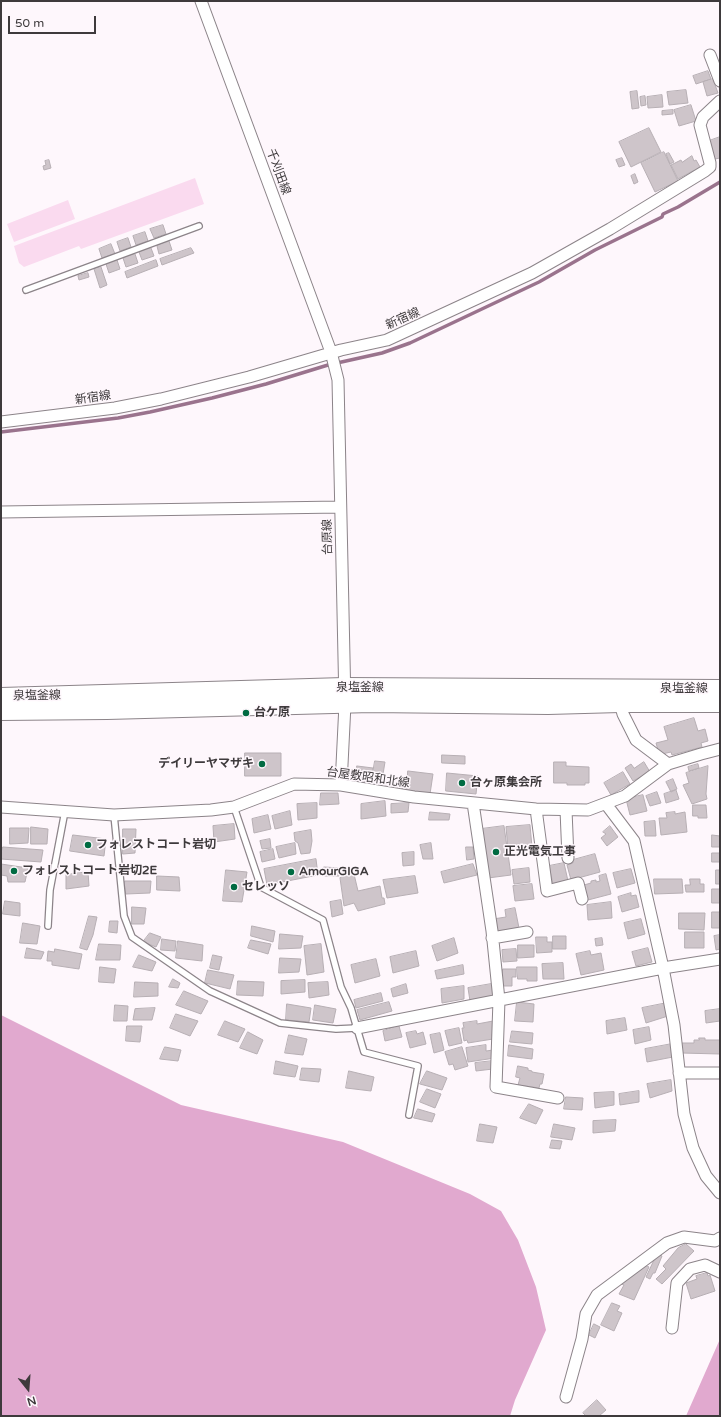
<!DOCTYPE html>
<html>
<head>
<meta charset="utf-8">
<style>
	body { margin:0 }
	#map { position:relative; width:721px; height:1417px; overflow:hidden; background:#fef7fc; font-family:"Varela Round",sans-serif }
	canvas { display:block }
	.frame { position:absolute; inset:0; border:2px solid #3e3a3c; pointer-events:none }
	.north { position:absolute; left:8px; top:1369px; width:40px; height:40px; -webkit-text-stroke:3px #fef7fc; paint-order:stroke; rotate:163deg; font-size:11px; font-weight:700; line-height:16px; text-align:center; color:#3e3a3c }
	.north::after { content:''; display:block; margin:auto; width:14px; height:18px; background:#3e3a3c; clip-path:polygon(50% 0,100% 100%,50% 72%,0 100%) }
	.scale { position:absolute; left:8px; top:16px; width:88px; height:18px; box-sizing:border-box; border:2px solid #3e3a3c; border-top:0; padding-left:5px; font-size:12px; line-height:14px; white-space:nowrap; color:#3e3a3c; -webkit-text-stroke:3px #fef7fc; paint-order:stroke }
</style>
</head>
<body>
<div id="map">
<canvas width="721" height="1417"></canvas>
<div class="frame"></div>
<div class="north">N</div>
<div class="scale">50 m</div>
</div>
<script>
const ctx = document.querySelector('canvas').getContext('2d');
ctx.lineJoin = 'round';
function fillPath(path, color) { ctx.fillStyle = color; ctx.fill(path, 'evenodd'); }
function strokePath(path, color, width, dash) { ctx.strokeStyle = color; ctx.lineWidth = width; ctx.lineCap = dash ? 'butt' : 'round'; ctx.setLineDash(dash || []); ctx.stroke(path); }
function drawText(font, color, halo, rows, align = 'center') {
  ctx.font = font + ' "Varela Round","Noto Sans JP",sans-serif'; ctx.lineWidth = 3; ctx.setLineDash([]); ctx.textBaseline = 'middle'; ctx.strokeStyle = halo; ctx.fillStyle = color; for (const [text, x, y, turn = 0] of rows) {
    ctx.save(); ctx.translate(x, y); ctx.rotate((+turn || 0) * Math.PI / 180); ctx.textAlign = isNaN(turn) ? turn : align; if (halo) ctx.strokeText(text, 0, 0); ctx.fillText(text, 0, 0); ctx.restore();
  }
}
fillPath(new Path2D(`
	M195 178 204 204 81 249 79 246 24 267 19 263 14 246Z
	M68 200 75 219 14 242 7 224Z`), '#fadaef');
fillPath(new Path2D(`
	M1 1015 181 1105 343 1142 470 1194 501 1211 518 1240 536 1287 546 1330 515 1400 510 1416H1Z
	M720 1339V1416H686Z`), '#e1a9cf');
strokePath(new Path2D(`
	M1 432 118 418 150 412 212 398 266 384 328 365 382 353 410 343 539 282 595 250 662 217 663 214 678 207 720 182`), '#9a738d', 3.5);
const building = new Path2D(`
	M708 71 711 79 696 84 693 76Z
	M713 79 718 93 707 96 703 82Z
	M686 90 688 103 669 105 667 92Z
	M637 91 639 108 632 109 630 92Z
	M662 95 663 107 648 108 647 97Z
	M645 96 646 105 641 106 640 97Z
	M691 105 696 121 679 126 674 110Z
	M673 110V114L662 115V111Z
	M649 128 661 152 631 167 619 142Z
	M720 137V158L715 159 709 141Z
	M664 152 678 181 655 192 641 163Z
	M669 153 674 162 670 164 666 154Z
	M692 156 694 161 696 160 700 167 678 179 671 165 681 160 682 162Z
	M622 158 625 165 619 167 616 160Z
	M49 160 51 168 44 170 43 166 46 165 45 161Z
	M635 174 638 182 634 184 631 176Z
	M163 225 166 234 154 238 150 229Z
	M145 232 148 241 136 245 133 236Z
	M128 238 131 247 120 251 117 242Z
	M169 241 172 250 159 254 157 246Z
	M111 244 115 254 102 258 99 249Z
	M151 248 154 256 142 260 139 252Z
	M191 248 194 253 162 265 160 259Z
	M135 254 138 263 126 267 123 258Z
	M117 260 120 269 109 273 106 264Z
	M156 260 158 266 127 278 125 272Z
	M101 267 107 285 100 288 94 269Z
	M88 273 89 277 79 280 78 276Z
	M694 718 698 731 705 729 708 741 701 743 702 747 672 755 671 752 662 754 658 750 656 743 668 740 664 727Z
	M245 753H281V776H245Z
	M442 755 465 756V764L442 763Z
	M375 761 385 762 382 780 375 778V774L373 773Z
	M554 762H566V766L589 767V783H585V785H567V783H554Z
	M644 762 650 772 633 781 625 768 631 764 634 768Z
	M698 764 699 768 689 771 688 767Z
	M357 766 373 768 371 784 350 782 351 774H356Z
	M708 766 706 794 707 799 692 804 683 785 689 783 686 773Z
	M408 771 433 774 430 794 402 791 404 778H407Z
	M623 772 630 784 611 795 604 783Z
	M447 773 478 776 476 794 446 791Z
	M673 779 677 789 671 792 666 782Z
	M676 790 679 799 666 803 664 794Z
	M657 792 661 803 650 806 646 796Z
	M321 793H338L339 804 320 805Z
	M643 795 647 811 630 815 626 799Z
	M385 801 386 816 361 819V804Z
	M317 803V818L298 820 297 804Z
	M409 803 408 812 391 813V804Z
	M693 805H706L707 818H698V816H693Z
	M290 811 292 825 275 829 272 816Z
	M430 812 450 814 449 820H429Z
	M675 812V814L685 812 687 832 661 835 659 818H667L666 813Z
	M268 815 271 829 254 833 252 819Z
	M655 821 656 836H645L644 822Z
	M234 824 235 839 214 842 213 826Z
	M530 825 532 847 508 849 506 827Z
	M504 826 511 875 488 878 481 829Z
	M610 826 618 837 607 846 601 838 606 834 603 832Z
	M31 827 48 829 47 844H31Z
	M10 828H29L28 843 10 844Z
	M123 829H136L135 853 123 854Z
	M311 830 312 841 310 853 301 854 298 843 295 841 294 833Z
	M73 835 106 839 104 856 70 851Z
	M712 835 720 836V847H712Z
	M270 839 271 848 262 849 260 841Z
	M295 843 296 854 279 858 276 847Z
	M431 843 433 859H423L420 845Z
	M3 847 43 850 41 862 1 859Z
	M466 847H473L474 859 467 860Z
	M273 849 275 859 262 862 260 852Z
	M414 852V865L403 866 402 853Z
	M712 853H720V862H712Z
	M595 854 600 872 571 880 567 865 573 863V860Z
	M316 859 318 875 267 885 264 869Z
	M564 863 568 881 553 884 549 866Z
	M1 864 28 868 25 882H8L7 876 1 875Z
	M473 864 477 875 444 883 441 872Z
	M324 867 340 868 339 876H325Z
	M529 868 530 882 514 884 512 870Z
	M631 869 635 883 617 888 613 873Z
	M226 870 247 872 242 902 223 901Z
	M716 870H720V884H716Z
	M88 872 89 886 66 889V875Z
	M354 874 358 891 380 886 382 898H384L385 904 358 911 354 903 344 906 340 878Z
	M606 874 611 894 588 900 584 885 591 883V881L596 880V882L600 881 599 876Z
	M157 876 179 877 180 891 157 890Z
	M415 876 418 893 387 898 383 880Z
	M654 879H682L683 893 655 894Z
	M690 879H700V884H704V892H686L685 885H690Z
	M125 881H151L150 893 126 894Z
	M532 884 534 899 515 901 513 886Z
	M712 889H720V903H712Z
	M631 893V896L636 895 639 907 622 912 618 897Z
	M341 900 343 914 332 917 330 902Z
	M5 901 20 903V916L3 914Z
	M611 902 612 918 588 920 587 905Z
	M132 907 146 908 144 924H132Z
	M515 908 519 928 496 933 493 919 506 917 505 910Z
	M712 912H720V928H712Z
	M679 913H705L704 930 679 929Z
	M89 916 97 917 93 935 87 950 80 948Z
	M641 919 645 934 628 939 624 923Z
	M110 921H118L117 933 109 932Z
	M23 923 40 926 37 944 20 943Z
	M252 926 275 931 273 942 251 936Z
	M685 932H704V948H685Z
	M150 933 161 937 156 947 143 942Z
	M280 934 303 936 301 948 279 949Z
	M720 935V949L716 950 714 936Z
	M553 936H566V949H553Z
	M536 937H547V942H552V952L537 953Z
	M454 938 458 953 437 961 432 946Z
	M602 938 603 945 596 946 595 939Z
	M162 939 176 941 175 951 161 950Z
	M251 940 271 944 268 954 248 948Z
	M178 941 203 945 202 961 176 958Z
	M99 944 121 945 120 960H96Z
	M321 944 324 972 307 975 304 946Z
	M518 945H534V957L518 958Z
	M27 948 44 952 41 959 25 958Z
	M648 948 652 962 636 966 632 952Z
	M55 949 82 954 79 969 52 965V961H47L48 951 54 952Z
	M516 949 517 961 503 962 502 950Z
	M416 951 419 966 393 973 390 957Z
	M590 951 591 955 601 953 604 970 581 975 576 954Z
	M139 955 156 962 152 971 133 967Z
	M213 955 222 957 219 970 210 968Z
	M280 958 301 959 299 972 279 973Z
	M376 959 380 976 355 983 351 965Z
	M563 963 564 979H543L542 964Z
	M463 965 464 974 437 979 435 971Z
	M100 967 116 969 114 983 99 982Z
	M517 967H537V981H527V979H518Z
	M503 969H516V977H512V986H502Z
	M208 970 234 975 230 989 205 983Z
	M173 979 180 983 178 988 169 987Z
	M305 980V992L281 994V981Z
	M238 981 264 982 263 996 237 995Z
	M135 982 158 983V996L134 997Z
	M328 982 329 995 309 998 308 983Z
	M497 983 498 996 470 1001 468 988Z
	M406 984 408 993 393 997 391 989Z
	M464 986V999L442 1003 441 989Z
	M184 991 208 1001 201 1014 176 1005Z
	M381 993 383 1001 356 1008 354 1000Z
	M389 1002 392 1011 360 1020 357 1010Z
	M517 1002 534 1004 533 1022 515 1021Z
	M667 1003 668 1016 646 1023 642 1008Z
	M287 1004 311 1008 309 1022 286 1020Z
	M115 1005 128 1006 127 1021H114Z
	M315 1005 336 1009 333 1023 313 1020Z
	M155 1008 152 1020H133L135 1009Z
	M720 1009V1021L706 1023 705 1011Z
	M176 1014 198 1021 190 1036 170 1028Z
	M625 1018 627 1030 607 1034 606 1021Z
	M225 1021 245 1029 238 1042 218 1035Z
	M477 1021V1024L493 1021 495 1034H492L493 1039 468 1043 467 1040 464 1041 462 1028H464L463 1023Z
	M127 1026H142L140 1042 126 1041Z
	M399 1026 402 1037 385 1041 383 1031Z
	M649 1027 651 1040 635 1044 633 1030Z
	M459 1028 462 1043 449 1046 445 1031Z
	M416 1031 417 1034 423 1032 426 1044 410 1048 406 1033Z
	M512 1031 533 1033 532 1044 510 1042Z
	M248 1032 263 1040 257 1054 240 1048Z
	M440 1033 444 1050 434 1053 430 1035Z
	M289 1035 307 1039 303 1055 285 1053Z
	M699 1038H705V1040H720V1054L681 1053V1043H694V1040H699Z
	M672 1044 673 1057 647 1062 645 1049Z
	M486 1045V1051L493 1050 495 1058 468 1062 466 1048Z
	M509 1045 533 1049 532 1059 508 1056Z
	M165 1047 181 1050 178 1061 160 1059Z
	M462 1047 468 1066 455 1070 453 1064 449 1065 445 1052Z
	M276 1061 298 1066 295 1077 274 1074Z
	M493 1061V1069L476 1071 475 1063Z
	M518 1066 528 1068V1070L532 1071V1072L544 1074 542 1084H540L539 1088 518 1085 520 1078 516 1077Z
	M302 1068 321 1069 319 1082 300 1080Z
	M349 1071 374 1077 371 1091 346 1088Z
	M427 1071 447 1078 442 1090 420 1084Z
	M671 1080 672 1091 650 1098 647 1084Z
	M427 1089 441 1094 435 1108 420 1102Z
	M639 1091V1102L620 1105 619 1094Z
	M614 1092V1105L595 1108 594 1093Z
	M566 1097 583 1098 582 1110 564 1109Z
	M529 1104 543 1110 536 1124 520 1118Z
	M418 1109 435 1114 432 1122 414 1118Z
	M616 1120 615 1131 593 1133V1121Z
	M480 1124 497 1127 493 1143 477 1141Z
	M554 1124 575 1128 572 1140 551 1137Z
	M552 1140 562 1141 560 1149 550 1148Z
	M686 1244 694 1251 662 1284 656 1279 666 1269 663 1266 678 1248Z
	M659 1254 662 1256 655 1273H653L650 1279 646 1277 654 1260Z
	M645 1265 649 1267 634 1300 619 1294 624 1285 619 1283Z
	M707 1273 708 1276 710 1275 715 1291 691 1299 686 1283 697 1279 696 1276Z
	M612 1303 620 1306 617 1311 622 1313 614 1331 601 1325Z
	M594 1324 600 1327 595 1338 589 1335Z
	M597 1400 606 1410 599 1416H586L583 1413Z`);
fillPath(building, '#cec5ca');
strokePath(building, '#b7afb4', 1);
const service = new Path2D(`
	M26 290 199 226
	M234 807 261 887 323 920 341 987 351 1008 364 1052 418 1066 409 1115
	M114 815 124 916 132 937 210 991 280 1023 336 1029 357 1028
	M48 926 50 890 65 811`);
const minor = new Path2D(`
	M201 1 331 352 338 380 345 704 341 785
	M710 55 720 81
	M1 422 115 408 161 399 249 377 341 350 387 340 532 273 610 229 705 171 710 167V163L700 125 703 117 720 101
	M1 512 340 507
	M620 703 623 714 636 740 668 764
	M473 803 492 931 499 1000 496 1087 558 1098
	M606 804 634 841 663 968 674 1025 684 1114 693 1148 706 1176 720 1193
	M1 807 114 815 211 810 234 807 294 784 341 785 414 797 536 809 588 810 625 796 668 764 701 754 720 749
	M536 809 547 891 578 883 582 899
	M566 810 568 858
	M492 938 527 932
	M357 1028 663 968 720 959
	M679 1073H720
	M672 1328 677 1283 690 1269 705 1265 720 1272
	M566 1397 582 1339 586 1314 597 1295 667 1243 684 1237 715 1241 720 1238`);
const primary = new Path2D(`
	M1 697 344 687 720 689
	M1 711 107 710 371 703 548 705 620 703H720`);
strokePath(service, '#8c8489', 8);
strokePath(minor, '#8c8489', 13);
strokePath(primary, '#8c8489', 20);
strokePath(service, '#fff', 5.5);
strokePath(minor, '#fff', 11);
strokePath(primary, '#fff', 18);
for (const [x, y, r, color] of [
	[246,713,4,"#006b42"],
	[262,764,4,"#006b42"],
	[462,783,4,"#006b42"],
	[88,845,4,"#006b42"],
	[496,852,4,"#006b42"],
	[14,871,4,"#006b42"],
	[291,872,4,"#006b42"],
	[234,887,4,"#006b42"]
]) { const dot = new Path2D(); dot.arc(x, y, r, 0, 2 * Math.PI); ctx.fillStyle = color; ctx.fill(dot); strokePath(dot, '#fef7fc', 1.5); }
drawText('12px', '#3e3a3c', '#fef7fc', [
	["千刈田線",278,172,70],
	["新宿線",403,319,-24],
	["新宿線",93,398,-8],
	["台原線",328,537,-91],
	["泉塩釜線",360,688],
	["泉塩釜線",684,689],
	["泉塩釜線",37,696,-1],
	["台屋敷昭和北線",368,778,8]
]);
drawText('bold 12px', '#3e3a3c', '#fef7fc', [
	["台ケ原",254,713],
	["デイリーヤマザキ",254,764,"right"],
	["台ヶ原集会所",470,783],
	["フォレストコート岩切",96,845],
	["正光電気工事",504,852],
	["フォレストコート岩切2E",22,871],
	["AmourGIGA",299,872],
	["セレッソ",242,887]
], 'left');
</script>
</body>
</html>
